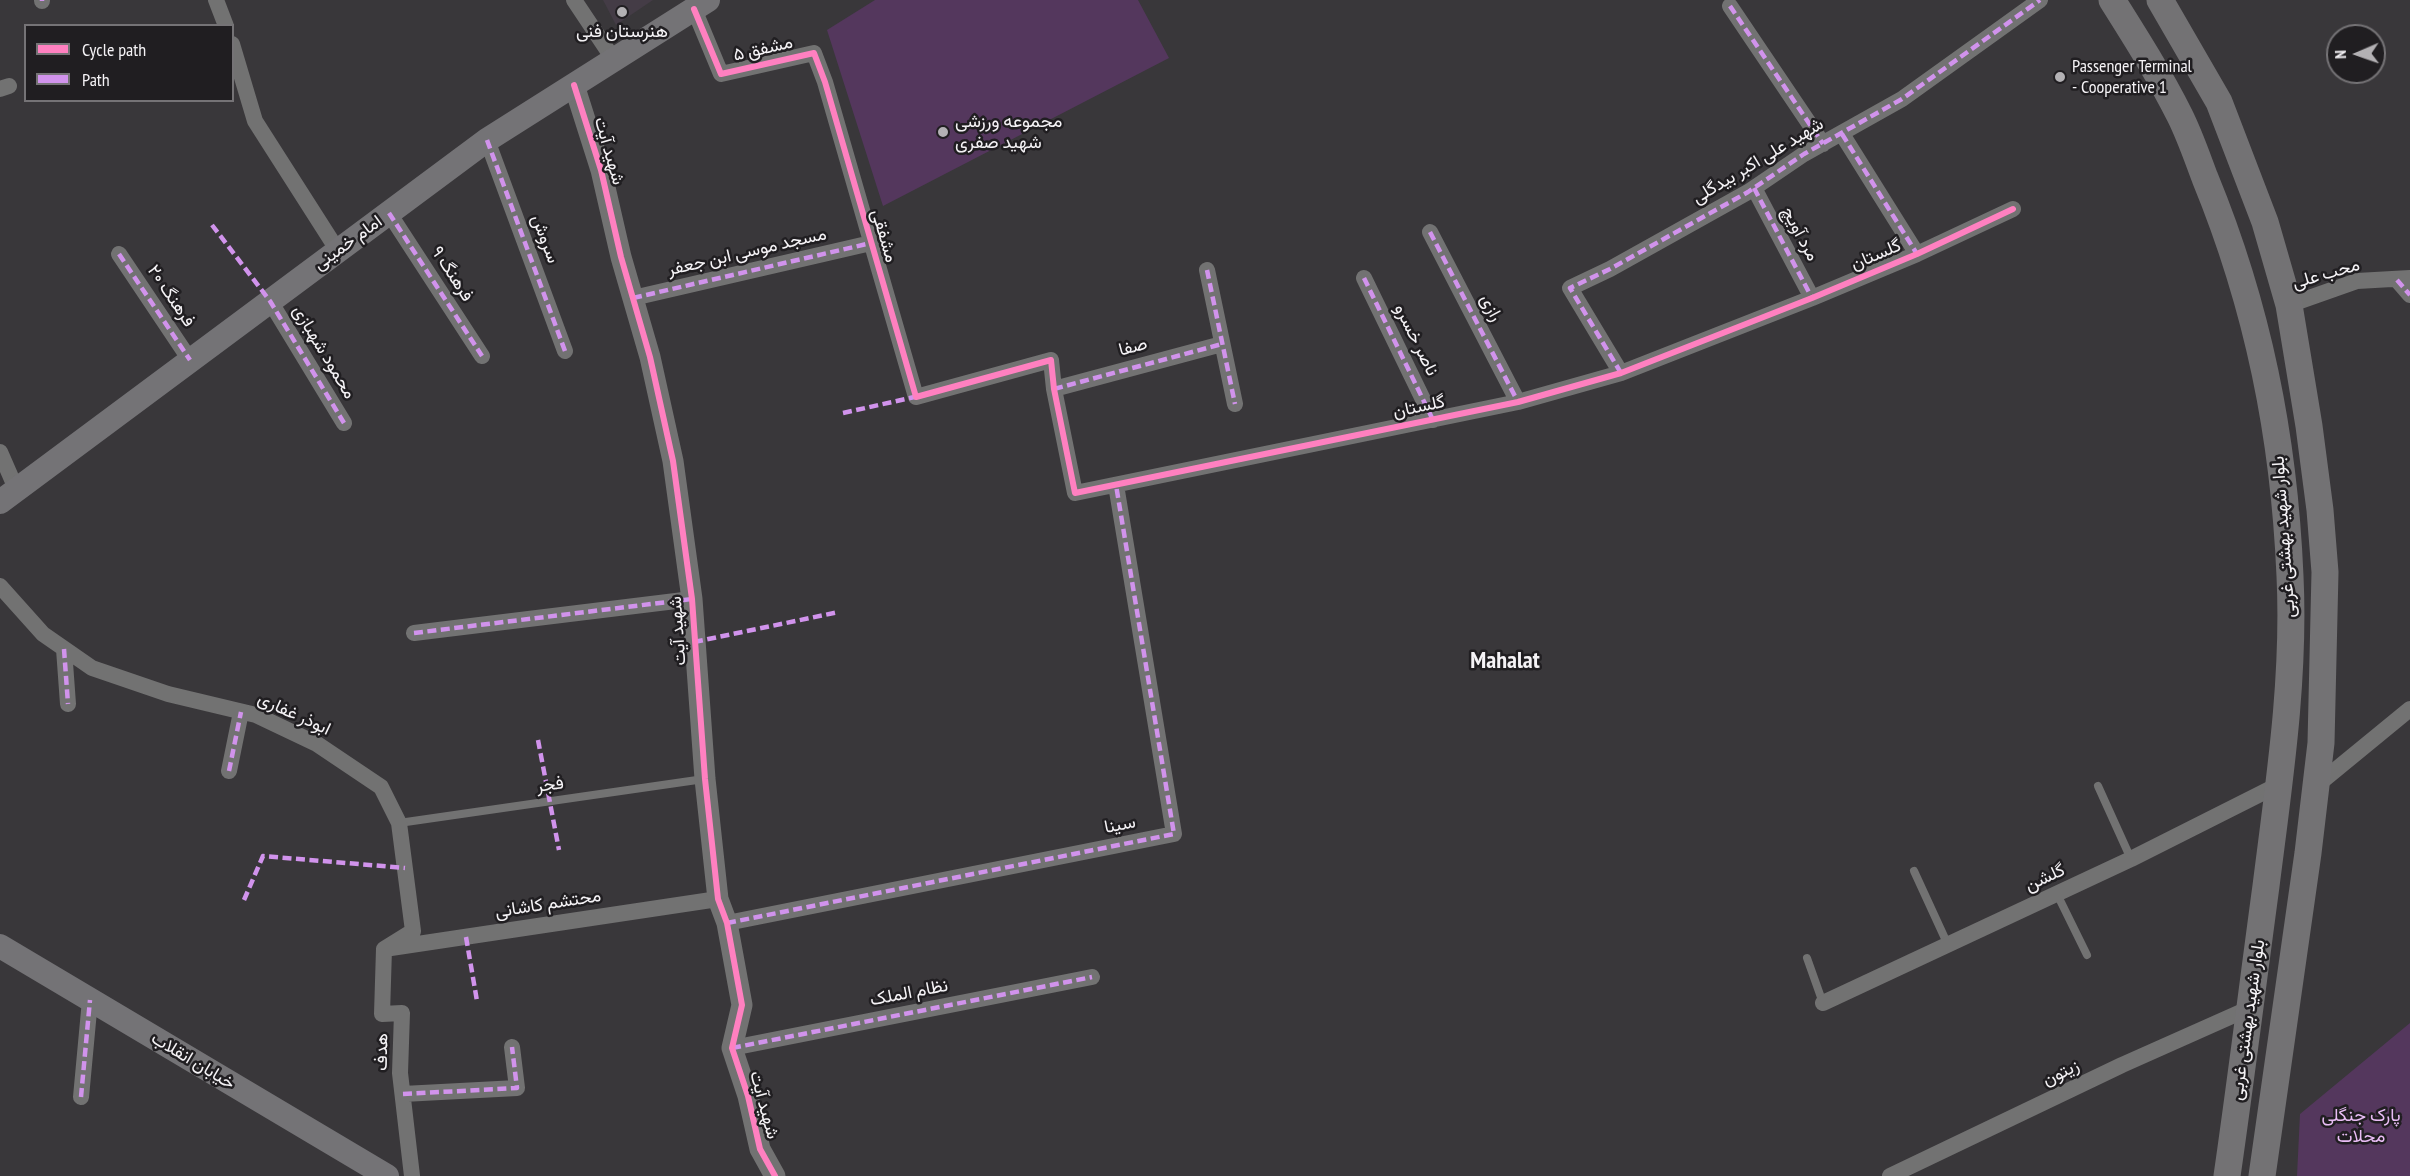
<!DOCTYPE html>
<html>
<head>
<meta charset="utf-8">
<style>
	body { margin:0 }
	#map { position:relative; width:2410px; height:1176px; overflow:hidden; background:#39373a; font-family:"PT Sans Narrow",sans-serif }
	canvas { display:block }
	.legend { position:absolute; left:24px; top:24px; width:210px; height:78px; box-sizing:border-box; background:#201e21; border:2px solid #757376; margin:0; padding:8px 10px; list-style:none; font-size:18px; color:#f5f3f6 }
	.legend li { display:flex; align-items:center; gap:12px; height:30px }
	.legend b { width:30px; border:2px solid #757376 }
	.north { position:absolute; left:2326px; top:24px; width:60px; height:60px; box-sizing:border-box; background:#201e21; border:2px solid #757376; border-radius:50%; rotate:268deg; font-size:16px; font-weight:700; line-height:24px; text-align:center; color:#f5f3f6 }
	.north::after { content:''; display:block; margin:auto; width:21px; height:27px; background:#b3b1b4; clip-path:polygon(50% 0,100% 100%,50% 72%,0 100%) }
</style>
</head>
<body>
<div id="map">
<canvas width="2410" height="1176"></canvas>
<ul class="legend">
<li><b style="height:8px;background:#ff80c0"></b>Cycle path</li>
<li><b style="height:8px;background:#d193ec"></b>Path</li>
</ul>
<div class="north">N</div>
</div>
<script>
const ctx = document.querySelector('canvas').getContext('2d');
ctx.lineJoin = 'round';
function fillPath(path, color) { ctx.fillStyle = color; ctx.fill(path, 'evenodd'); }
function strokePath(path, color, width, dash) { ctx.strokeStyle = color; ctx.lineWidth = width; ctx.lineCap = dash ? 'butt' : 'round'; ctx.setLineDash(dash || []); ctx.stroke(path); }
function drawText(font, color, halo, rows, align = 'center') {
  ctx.font = font + ' "PT Sans Narrow",Vazirmatn,sans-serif'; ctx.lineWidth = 5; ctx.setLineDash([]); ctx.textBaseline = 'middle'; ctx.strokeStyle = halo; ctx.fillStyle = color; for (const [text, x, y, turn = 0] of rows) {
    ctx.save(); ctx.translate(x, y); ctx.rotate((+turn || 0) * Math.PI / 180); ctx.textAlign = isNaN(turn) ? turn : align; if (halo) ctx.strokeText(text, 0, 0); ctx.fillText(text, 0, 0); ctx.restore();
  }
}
fillPath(new Path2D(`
	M603 0H653L616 25Z`), '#443c46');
fillPath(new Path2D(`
	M875 0H1138L1169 58 883 206 827 30Z
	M2410 1023V1176H2297L2300 1114Z`), '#54375d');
strokePath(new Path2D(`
	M2098 786 2131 859
	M399 823 704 779
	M1914 871 1948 945
	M2057 894 2087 955
	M1807 958 1823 1003`), '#727272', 8);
strokePath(new Path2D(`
	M42 0V1
	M216 0 226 26
	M574 0 614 60
	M1730 6 1823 144
	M694 9 721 74 814 53 825 82 916 397 1051 360 1054 389 1075 493 1518 402 1621 373 1812 298 1917 254 2013 209
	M232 44 255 121 338 251
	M0 89 9 86
	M1842 134 1917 254
	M487 140 565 351
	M1754 188 1812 298
	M389 213 482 356
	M1430 232 1518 402
	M119 254 190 360
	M1207 270 1235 404
	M1364 278 1433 420
	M2397 280 2410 295
	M633 298 871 243
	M270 301 344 423
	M2289 305 2357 281 2410 278
	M1621 373 1570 288 1610 269 1748 192 1804 154 1902 99 2040 0
	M1054 389 1222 344
	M0 452 17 491
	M0 586 43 634 92 668 168 694 256 715 317 744 381 787 399 823 413 931 384 949
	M414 633 692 599
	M64 649 68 704
	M229 771 241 712
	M2316 786 2410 709
	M727 923 1174 834 1116 485
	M391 948 718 899
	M384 949 382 1014 402 1013 400 1073 412 1176
	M1823 1003 2131 859 2280 784
	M732 1048 1092 977
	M403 1094 517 1088 512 1047
	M81 1097 90 1000
	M1890 1176 2122 1065 2250 1008`), '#727272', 16);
strokePath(new Path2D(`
	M574 85 601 170 621 257 650 357 673 461 692 599 705 779 718 899 727 923 742 1005 732 1048 748 1096 760 1149 775 1176`), '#727272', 21);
strokePath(new Path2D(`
	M0 502 487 140 708 0
	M0 946 387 1176`), '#747376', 24);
strokePath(new Path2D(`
	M2112 0C2136 38 2160 76 2180 116 2190 136 2197 157 2205 178 2258 307 2284 436 2290 576 2295 679 2279 783 2266 886 2253 982 2241 1079 2227 1176
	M2160 0 2219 102 2265 222 2289 305 2309 426 2320 510 2325 572 2321 743 2308 853 2262 1176`), '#737274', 27);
strokePath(new Path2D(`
	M42 0V1
	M1730 6 1823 144
	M1842 134 1917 254
	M487 140 565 351
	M1754 188 1812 298
	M389 213 482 356
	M212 225 270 301 344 423
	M1430 232 1518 402
	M119 254 190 360
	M1207 270 1235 404
	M1364 278 1433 420
	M2397 280 2410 295
	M633 298 871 243
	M1621 373 1570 288 1610 269 1748 192 1804 154 1902 99 2040 0
	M1054 389 1222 344
	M843 413 919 396
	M414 633 692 599
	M694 642 839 612
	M64 649 68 704
	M538 740 559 850
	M229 771 241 712
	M244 900 263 856 405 868
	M727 923 1174 834 1116 485
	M466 937 477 1001
	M732 1048 1092 977
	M403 1094 517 1088 512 1047
	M81 1097 90 1000`), '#d193ec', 4.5, [9, 4.5]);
strokePath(new Path2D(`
	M694 9 721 74 814 53 825 82 916 397 1051 360 1054 389 1075 493 1518 402 1621 373 1812 298 1917 254 2013 209
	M574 85 601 170 621 257 650 357 673 461 692 599 705 779 718 899 727 923 742 1005 732 1048 748 1096 760 1149 775 1176`), '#ff80c0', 6);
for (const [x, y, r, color] of [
	[622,12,6,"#b3b1b4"],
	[2060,77,6,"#b3b1b4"],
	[943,132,6,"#b3b1b4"]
]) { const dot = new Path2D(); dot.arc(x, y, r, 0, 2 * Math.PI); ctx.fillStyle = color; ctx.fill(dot); strokePath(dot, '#201e21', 2); }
drawText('18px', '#f5f3f6', '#201e21', [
	["هنرستان فنی",622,32,"center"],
	["Passenger Terminal",2072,67],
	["- Cooperative 1",2072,88],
	["مجموعه ورزشی",955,122],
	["شهید صفری",955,143]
], 'left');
drawText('18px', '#f5f3f6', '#201e21', [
	["مشفق ۵",763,49,-13],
	["شهید آیت",609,151,74],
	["شهید علی اکبر بیدگلی",1758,161,-31],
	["مرد آویچ",1800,234,62],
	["مشفقی",884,236,74],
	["سروش",545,239,70],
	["امام خمینی",348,243,-36],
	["مسجد موسی ابن جعفر",747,252,-13],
	["گلستان",1876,255,-23],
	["فرهنگ ۹",452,274,57],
	["محب علی",2326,274,-16],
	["فرهنگ ۲۰",171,296,56],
	["رازی",1491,308,62],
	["ناصر خسرو",1416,340,64],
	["صفا",1133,347,-15],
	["محمود شهبازی",324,352,59],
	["گلستان",1419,407,-12],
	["بلوار شهید بهشتی غربی",2284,537,-94],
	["شهید آیت",678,631,-94],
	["ابوذر غفاری",294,714,25],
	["فجر",550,785,-8],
	["سینا",1120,825,-11],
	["گلشن",2045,878,-25],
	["محتشم کاشانی",548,904,-9],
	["نظام الملک",909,993,-11],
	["بلوار شهید بهشتی غربی",2248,1020,-82],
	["هدف",382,1052,-89],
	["خیابان انقلاب",193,1061,31],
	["زیتون",2061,1073,-26],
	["شهید آیت",764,1105,75]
]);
drawText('18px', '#e9bdf5', '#201e21', [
	["پارک جنگلی",2361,1116],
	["محلات",2361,1137]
]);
drawText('bold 24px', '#f5f3f6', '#201e21', [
	["Mahalat",1505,661]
]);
</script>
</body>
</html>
